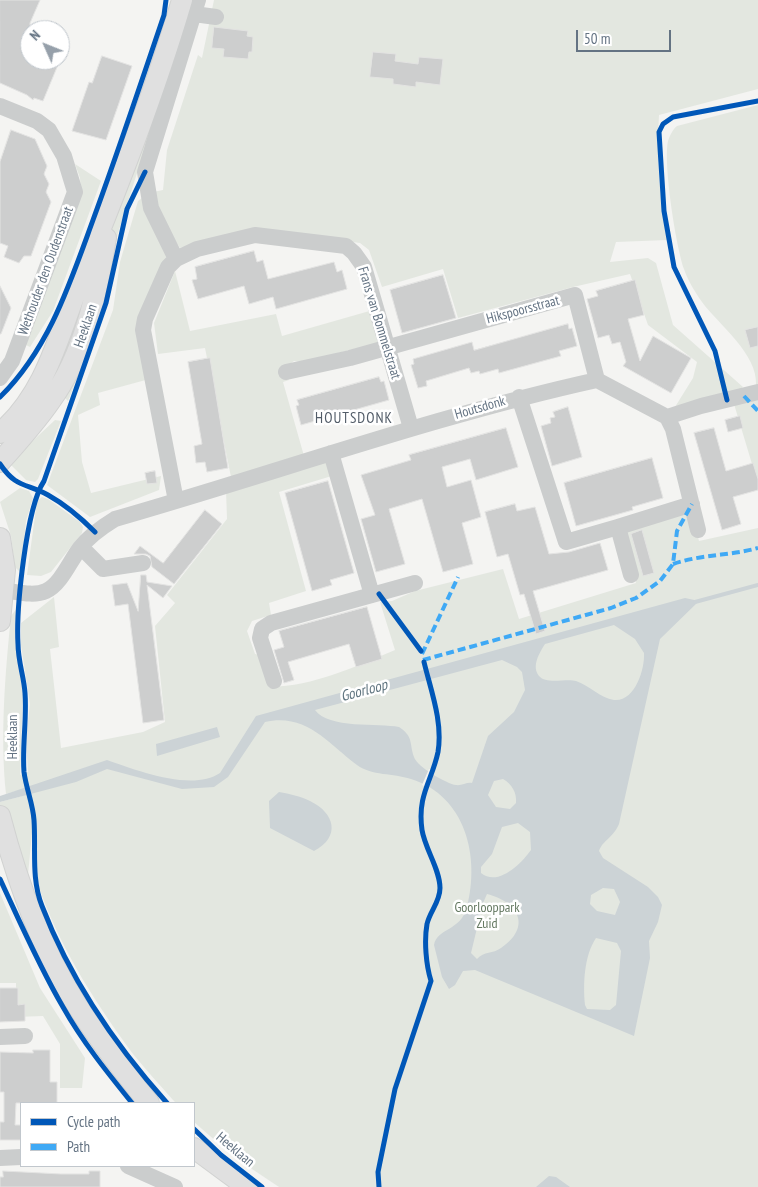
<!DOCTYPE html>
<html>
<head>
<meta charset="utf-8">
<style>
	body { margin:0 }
	#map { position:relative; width:758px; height:1187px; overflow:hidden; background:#f4f4f2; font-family:"PT Sans Narrow",sans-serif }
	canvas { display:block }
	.legend { position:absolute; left:20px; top:1102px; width:175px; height:65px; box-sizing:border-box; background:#fff; border:1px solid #c1c7cd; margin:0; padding:6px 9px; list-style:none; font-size:15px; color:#647383 }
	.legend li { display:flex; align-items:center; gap:10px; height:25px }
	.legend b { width:25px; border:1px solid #c1c7cd }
	.north { position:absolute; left:20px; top:20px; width:50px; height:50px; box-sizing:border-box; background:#fff; border:1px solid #c1c7cd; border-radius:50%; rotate:314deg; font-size:14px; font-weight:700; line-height:20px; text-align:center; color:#647383 }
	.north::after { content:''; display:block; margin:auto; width:18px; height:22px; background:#96a0aa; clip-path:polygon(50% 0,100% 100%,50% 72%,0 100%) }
	.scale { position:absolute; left:576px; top:30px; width:95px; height:22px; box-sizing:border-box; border:2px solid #647383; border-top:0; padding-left:6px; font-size:15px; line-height:18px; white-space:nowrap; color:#647383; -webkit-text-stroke:4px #fff; paint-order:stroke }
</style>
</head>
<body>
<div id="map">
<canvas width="758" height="1187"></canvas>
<ul class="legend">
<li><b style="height:6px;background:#0057b8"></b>Cycle path</li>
<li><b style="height:6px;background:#3fa9f5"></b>Path</li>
</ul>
<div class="north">N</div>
<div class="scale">50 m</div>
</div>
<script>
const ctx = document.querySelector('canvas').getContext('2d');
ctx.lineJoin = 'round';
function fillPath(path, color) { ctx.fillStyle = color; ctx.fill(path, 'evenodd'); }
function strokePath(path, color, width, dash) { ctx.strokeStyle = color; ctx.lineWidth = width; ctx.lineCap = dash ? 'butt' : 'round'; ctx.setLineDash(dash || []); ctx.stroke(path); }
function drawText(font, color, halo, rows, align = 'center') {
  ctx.font = font + ' "PT Sans Narrow",sans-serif'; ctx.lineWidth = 5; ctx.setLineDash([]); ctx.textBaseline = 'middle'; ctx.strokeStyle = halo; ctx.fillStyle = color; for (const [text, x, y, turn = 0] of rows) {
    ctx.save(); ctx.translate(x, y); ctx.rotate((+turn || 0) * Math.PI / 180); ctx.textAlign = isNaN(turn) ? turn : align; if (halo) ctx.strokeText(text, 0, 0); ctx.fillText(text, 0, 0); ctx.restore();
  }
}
fillPath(new Path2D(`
	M214 0H758V89L659 115C656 158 660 198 667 240L616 242 610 262 648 258 656 263 673 325 743 387 734 394 675 407 693 378 697 362 648 325 630 274 573 287 458 318 443 269 382 287 369 250 360 243 258 229 180 248 159 215 153 192 163 190 167 150 198 55 202 58Z
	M166 70 165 85 118 233 100 321 68 401 65 398 85 346 113 225Z
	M758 105V484L734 404 756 385C758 354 719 325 702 302 695 292 688 281 684 269 676 246 663 164 668 141 670 135 673 129 677 126Z
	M75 164 101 181 53 311 30 347 26 345 81 192 80 178Z
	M142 198 169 258 148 304 153 378 98 393 100 405 78 415 82 462 91 493 161 476 159 490 90 517 47 485 113 310 120 262 138 201Z
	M175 271 190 331 276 314 282 336 373 310 382 342 302 362 294 361 290 364 286 374 289 380 283 382 304 456 231 477 205 348 158 354 154 323Z
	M55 420 61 421 38 479 35 482 26 480 9 463Z
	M331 460 335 475 279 492 306 591 269 603 271 615 252 621 247 631 255 654 261 655 270 687C314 686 354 667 395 650L380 602 392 601 415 591 503 569 519 619 636 583 622 531 691 511 699 541 758 528V1187H279L234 1157 194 1122V1103H176L173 1100C160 1085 146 1070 133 1054 97 1005 64 954 42 896 34 876 38 854 32 833L27 885 9 811 0 813V802L22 796 20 790 6 794C0 737 5 674 11 616L17 608 16 644 23 694 20 775 28 772 26 739 30 704 21 645V623L54 597 59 647 50 649 61 748 143 732 165 722 155 626 175 603 167 595 227 519 226 490Z
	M20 488 29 491 33 498 26 521 21 573 15 567 11 536 0 502Z
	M42 497 48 499 80 522 83 527 82 533 51 572 41 576 27 575 37 501Z
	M0 893 40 988 85 1058 82 1088H60V1044L43 1016 16 1017V983H0Z`), '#e3e7e0');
fillPath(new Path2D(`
	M685 598 699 601 660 639 619 824C613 838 603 840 599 851L603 858 648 887 658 897 662 905 658 922 649 941 650 958 634 1036 475 970 463 971 455 985 449 989 442 977 434 945C437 928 461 931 467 907 480 857 466 796 411 779 393 773 372 776 357 765 327 743 307 713 265 722L228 777 214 787 182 789 107 769 76 782 0 802V796L107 760C136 770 192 792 220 773L256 716ZM614 625 635 639 644 653C645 669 635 702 614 700 600 698 589 685 576 681 566 678 547 685 539 676 531 666 540 652 545 644ZM502 660 517 667 522 672 525 690 514 712 488 736 472 783C467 782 461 786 456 785 447 784 417 767 414 757 409 743 414 737 399 727 379 723 328 729 315 710ZM503 779C512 784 517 793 516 803L510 809 496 807 488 795 494 781ZM518 823 530 832 531 850C521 864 498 887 481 873V867L492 854 502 827ZM603 888 614 889 620 902 615 915 597 911 590 904 591 895ZM487 894C519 902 532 927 501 948 493 954 484 951 477 959L471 953 483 903ZM596 938 617 943 621 951 616 1005 610 1010 587 1009 585 1005C583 984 584 956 596 938Z
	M217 727 220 737 157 756 156 744Z
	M279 792C290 794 300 796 310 801 335 813 341 837 314 851L270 828 269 801Z
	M549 1176 556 1177 570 1187H536Z`), '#ccd3d6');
fillPath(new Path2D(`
	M429 769 434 771 427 788 422 785Z`), '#f4f4f2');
strokePath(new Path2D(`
	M695 602 758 585`), '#ccd3d6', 4);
const building = new Path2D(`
	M0 0H40L30 23V60H60L43 101 34 98 33 100 27 95 0 83Z
	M214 27 248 31 247 36 253 37 252 52H249L248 59 223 57 224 49 212 48Z
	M373 52 396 54 395 61 418 64 419 57 443 59 440 85 416 82V87L393 84V79L370 77Z
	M102 56 132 66 106 140 72 131 89 82 92 83Z
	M11 130 35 139 47 166 44 174 49 184 46 192 51 202 31 256H24L19 263 4 257 8 246 0 243V162Z
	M254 251 257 262 263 260 268 279 334 262 337 272 342 270 347 289 276 309 273 297 249 304 244 286 198 299 192 280 197 279 195 267Z
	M443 275 456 318 402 333 390 290Z
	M635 280 644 315 628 319 640 361 653 336 691 358 671 393 623 366 626 362 620 342 612 344 609 335 598 338 587 299 598 296 596 291Z
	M0 286 11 308 1 334H0Z
	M568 324 569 329 572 328 577 346 559 351 561 356 499 373 498 369 480 374 479 371 471 373 469 368 426 381 427 386 418 388 411 365 414 364 413 359 472 342 474 350Z
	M758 327V346L750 348 745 330Z
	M210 358 228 468 207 472 205 462 196 463 194 446 202 444 188 362Z
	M379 377 381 382 384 381 389 400 301 425 296 406 299 405 297 400Z
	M568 407 582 457 552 466 541 426 551 423 550 418 555 417 553 412Z
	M740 416 743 428 728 432 725 420Z
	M506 428 518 467 476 480 470 459 442 467 447 487 471 480 481 517 462 523 473 564 443 572 422 499 389 509 405 564 376 572 361 519 375 515 361 475 411 460 409 455Z
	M714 428 726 471 753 463 758 479V490L733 497 741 524 722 530 694 433Z
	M652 458 663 498 632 507 633 510 576 526 564 483Z
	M155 471 157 483 147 484 145 473Z
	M328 481 354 573 330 580 332 585 312 591 285 493Z
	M515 504 517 511 535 507 549 554 569 552 600 543 608 570 533 591 545 631 536 634 524 594 520 595 508 554 497 557 485 512Z
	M205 510 222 524 174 584 152 567 150 556 146 554H134L140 546 163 563Z
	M642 530 654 573 643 576 631 534Z
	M141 575H146L147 582 172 586 163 598 147 585 164 720 143 723 128 604 115 606 112 585 127 583 138 611Z
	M367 607 382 659 356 667 349 644 288 662 294 680 284 683 274 650 284 647 279 631Z
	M0 988H18V1005L25 1004V1021L0 1022Z
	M33 1050H50V1082H57V1103H16L15 1125H21V1140H0V1122H4V1092H0V1052L33 1053Z
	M3 1171 61 1174H89V1171H100V1187H0V1177H3Z`);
fillPath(building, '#cdcece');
strokePath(building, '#e3e3e2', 1);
const major = new Path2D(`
	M0 433C47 393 59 333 81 278 118 186 154 95 182 0
	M0 462C18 442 36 422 51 400 84 355 97 293 106 238
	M0 538 5 570 0 621
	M0 816C17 881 40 946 75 1002 97 1038 123 1071 149 1103
	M194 1148 247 1187`);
strokePath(major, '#d1d2d1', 22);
strokePath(new Path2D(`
	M194 14 216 17
	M0 106 37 121 49 130 64 156 75 192 12 361 0 378
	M176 259 151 208 145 172 198 0
	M286 372 350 358 575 295 597 380
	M519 397 566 542 618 527 631 575
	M667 417 701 406 758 392
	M331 453 372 595
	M176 501 143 330 145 319 168 267 176 259 197 249 255 235 346 246 354 253 364 267 411 428
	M618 527 692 504
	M81 547 103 569 143 563
	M0 590C14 591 33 597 46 591 61 584 70 561 80 548 89 536 102 527 115 519 276 473 434 416 597 380L667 417 673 429 698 530
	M274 681 260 638 262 629 271 623 415 583
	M0 1037 25 1036
	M0 1158 21 1157
	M128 1166 175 1187`), '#cbcdcd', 16);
strokePath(major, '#e0e0e0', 20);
strokePath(new Path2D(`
	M744 396 758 411
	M673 564C703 554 729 556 758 548
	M422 654 458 577
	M423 660 611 608 636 598 660 581 673 564 677 531 692 504`), '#3fa9f5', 4, [8, 4]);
strokePath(new Path2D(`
	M145 172 127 209 106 303 44 481C26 508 16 610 18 644 18 661 24 677 25 693 27 719 22 746 24 772 26 788 33 804 34 820 36 850 31 878 42 906 70 979 115 1045 167 1103
	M0 397C49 349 70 283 93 220 118 152 141 83 164 15L166 0
	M727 400 715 351 674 267 664 211 659 132 663 124 673 117 758 101
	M0 464C16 488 26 483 48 495 66 505 81 518 95 532
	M379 594 421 651
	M0 879C20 922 39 966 63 1007 82 1041 107 1072 132 1103
	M194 1129 221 1155 262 1187
	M379 1187 378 1172 395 1089 431 981C426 965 424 941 427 924 430 911 440 902 440 888 440 869 425 849 422 830 417 795 432 781 438 752 443 722 431 691 424 662`), '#0057b8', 5);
drawText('14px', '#647383', '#fff', [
	["Wethouder den Oudenstraat",46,271,-70],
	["Hikspoorsstraat",523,310,-15],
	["Frans van Bommelstraat",379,323,73],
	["Heeklaan",86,326,-71],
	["Houtsdonk",480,408,-16],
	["Heeklaan",13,737,-90],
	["Heeklaan",235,1150,40]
]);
drawText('14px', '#667a63', '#fff', [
	["Goorlooppark",487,908],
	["Zuid",487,924]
]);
ctx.letterSpacing = '1px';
drawText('15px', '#525c68', '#fff', [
	["HOUTSDONK",354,419]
]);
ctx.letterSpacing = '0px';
drawText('italic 15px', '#5f747f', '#fff', [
	["Goorloop",364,691,-15]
]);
</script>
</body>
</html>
